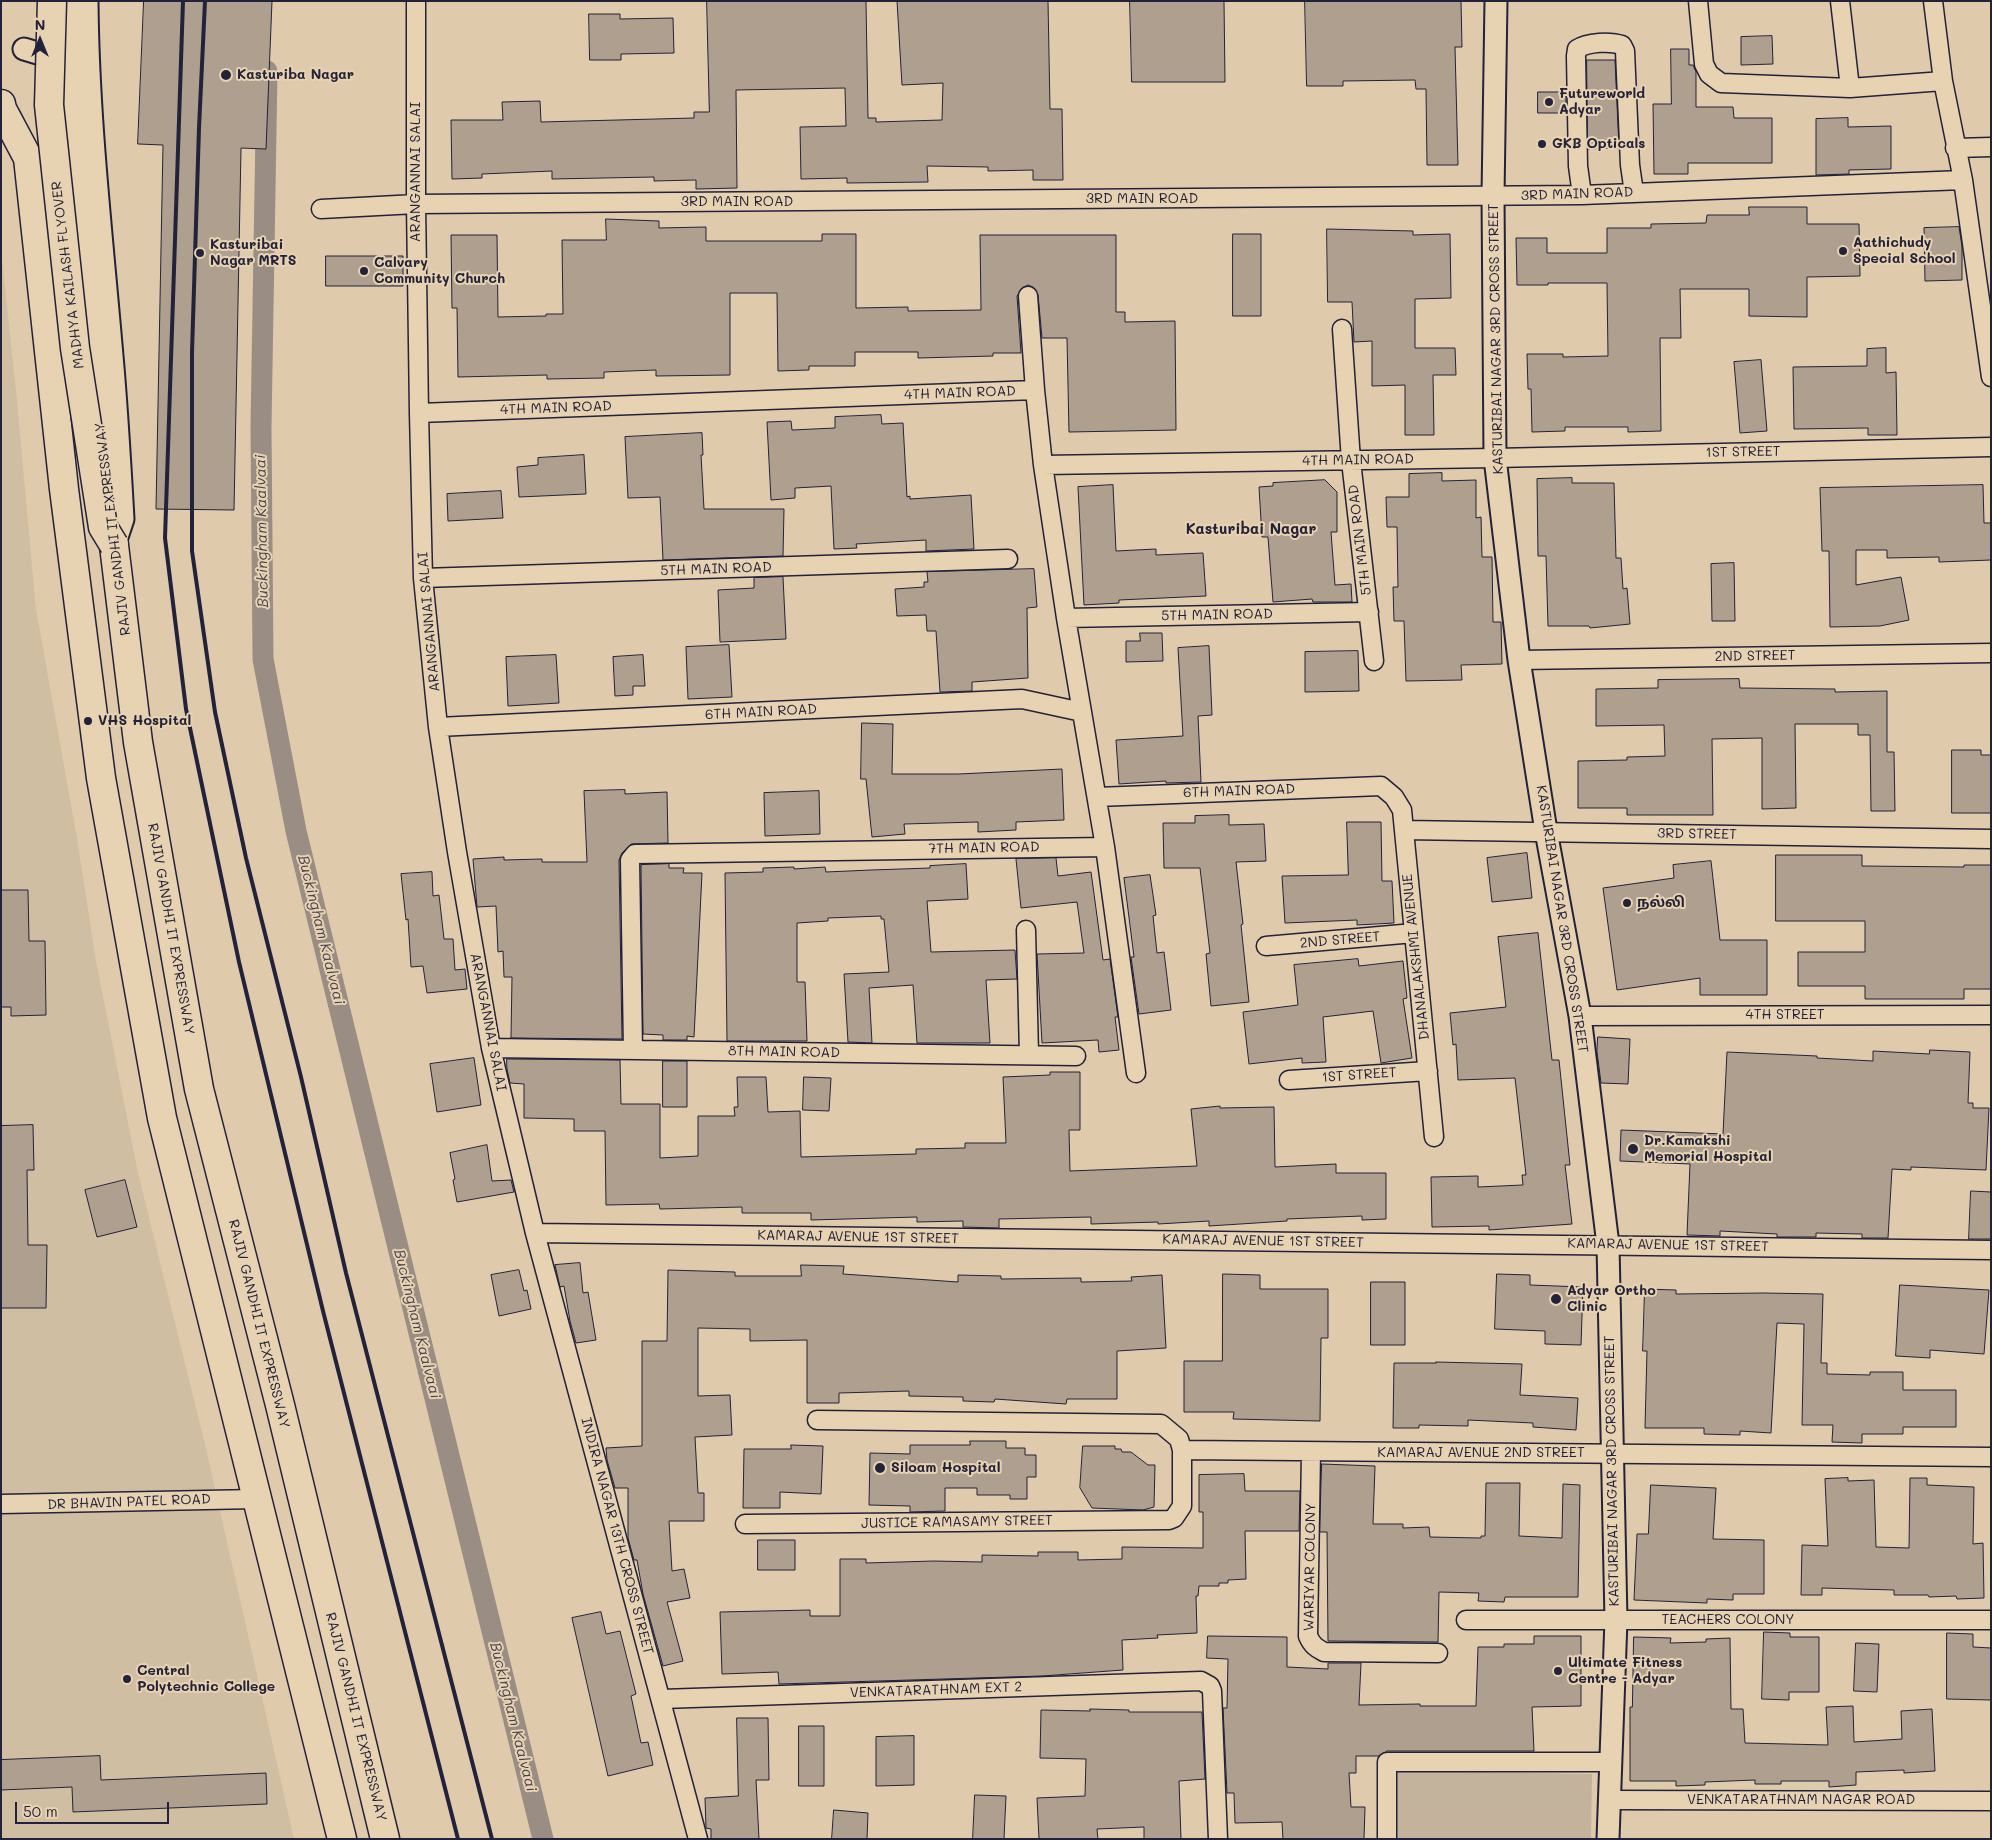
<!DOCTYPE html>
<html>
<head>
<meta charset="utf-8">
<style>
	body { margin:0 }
	#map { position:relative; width:1992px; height:1840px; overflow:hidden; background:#dfcbac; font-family:Mali,sans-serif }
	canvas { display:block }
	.frame { position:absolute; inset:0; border:2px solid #22223b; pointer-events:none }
	.north { position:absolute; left:15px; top:15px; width:50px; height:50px; -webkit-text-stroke:4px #e7d2b1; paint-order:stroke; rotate:0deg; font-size:14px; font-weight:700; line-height:20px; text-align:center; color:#22223b }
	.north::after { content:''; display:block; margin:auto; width:18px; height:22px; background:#22223b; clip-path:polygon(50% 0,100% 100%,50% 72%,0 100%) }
	.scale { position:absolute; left:15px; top:1802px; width:154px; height:22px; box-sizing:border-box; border:2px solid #22223b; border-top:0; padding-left:6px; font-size:15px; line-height:18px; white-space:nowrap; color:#22223b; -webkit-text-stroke:4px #e7d2b1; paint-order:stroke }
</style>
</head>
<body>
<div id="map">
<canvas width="1992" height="1840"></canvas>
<div class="frame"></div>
<div class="north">N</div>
<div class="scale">50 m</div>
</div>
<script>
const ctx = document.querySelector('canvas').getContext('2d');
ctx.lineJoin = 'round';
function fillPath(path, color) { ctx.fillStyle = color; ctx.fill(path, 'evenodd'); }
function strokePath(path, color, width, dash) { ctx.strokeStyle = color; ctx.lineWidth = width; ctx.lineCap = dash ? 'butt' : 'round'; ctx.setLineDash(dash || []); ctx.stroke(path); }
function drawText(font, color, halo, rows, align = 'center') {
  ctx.font = font + ' Mali,"Noto Sans Tamil",sans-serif'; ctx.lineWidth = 4; ctx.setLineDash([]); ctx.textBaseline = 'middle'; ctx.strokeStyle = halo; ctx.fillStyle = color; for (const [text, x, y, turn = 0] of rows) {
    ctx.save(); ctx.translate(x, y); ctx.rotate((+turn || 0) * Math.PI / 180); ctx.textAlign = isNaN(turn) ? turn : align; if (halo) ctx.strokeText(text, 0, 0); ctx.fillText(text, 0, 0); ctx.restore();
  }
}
fillPath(new Path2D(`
	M1 249 17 400 36 609 77 838 96 961 138 1173 205 1444 294 1839H1Z`), '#d0bea3');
fillPath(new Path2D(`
	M1395 1771 1592 1774 1591 1839H1395Z`), '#c3b29c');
strokePath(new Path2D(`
	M267 71 261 427 263 659 296 831 543 1839`), '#9a8d83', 21);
const building = new Path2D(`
	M144 1H272L266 149 241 148 234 510 156 509 163 145 138 144Z
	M707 1H866L868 118H876V122L942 120 943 83 902 85 897 1H1048L1050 109H1062L1063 180H1033V170L988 171V167L927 166 928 182 847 183V178L801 179 800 127 846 126 845 88 736 90 737 188 696 189V180L654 181V177L552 179V171L482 174V178L452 179 451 120H503L502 102 540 101 541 122 694 118V112H709Z
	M1130 1H1224L1225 82H1132Z
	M1305 1H1461L1462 47H1455L1458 165H1427L1426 89H1416L1415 80 1343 81V86H1307Z
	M589 14H620V19L673 18 674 53 621 54V60H590Z
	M1772 36 1773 64 1741 65V37Z
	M1671 49H1689V65H1693L1696 72V107H1733L1734 118H1772V163H1688V174H1654L1653 104H1671Z
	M1587 60H1615L1619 148 1588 149Z
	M1538 92H1566V113H1538Z
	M1848 118V127L1891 126V169L1849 170V174L1816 175V119Z
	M1749 207H1807V224H1859L1860 276 1807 277V317L1749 316V289H1680L1681 338H1660L1661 431 1628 432V427H1565V431L1532 432 1531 389H1528L1527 354H1563V357L1608 356 1607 283H1548V285H1517L1516 238H1547V253H1607V228H1651V224L1706 223 1707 215H1749Z
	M606 219 659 221V228L706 227V241H822V234H856V308L908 307V311L981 310 980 235H1116V312H1125V322L1175 321 1176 430 1069 432 1067 338H1042L1038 295 1033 287 1028 285 1022 288 1017 296 1021 353H993V356L918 358V352H855V366H809V370L778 371 777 293H730V375L656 376V370L604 372V378L547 379V375L458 377 457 308H452L451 235H497L498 317 546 316V314H563L562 240H606Z
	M1959 227 1962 246V280L1925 281 1924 228Z
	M1327 229 1413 231V235L1450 234 1451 298 1415 299V348H1455L1456 375H1433L1434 435H1405V385L1372 386V341L1354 342 1352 302H1328Z
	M1233 234H1261V316H1233Z
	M326 256H403V286H326Z
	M1886 348V373L1896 372 1897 435H1868V428L1794 429 1793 367 1867 366V349Z
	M1761 360 1767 431 1740 433 1734 362Z
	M881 415 882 424 903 423 907 497 910 496V499L971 495 974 549 926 551V540L856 544 857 548 834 549 831 486 795 488V498L771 500 767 422 791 421 792 430 835 428V417Z
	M702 433 703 455H701L704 509H784L783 556 663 560 660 497 628 498 625 437Z
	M584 455 586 494 519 497 517 467 538 465V458Z
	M1442 473V481L1476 480V518L1481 517 1482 557H1492L1493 622H1501L1502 664 1461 665 1462 680 1406 681 1404 621H1394L1393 587H1398L1397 527H1387L1386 497H1409V474Z
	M1572 478V483H1614L1616 558H1621L1623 589 1627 588 1630 624 1590 628 1589 626H1548L1546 556H1538L1537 479Z
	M1325 480 1337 492V532H1331L1335 585 1351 584 1352 602H1313L1312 599 1273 602 1268 537H1262L1259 487 1273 486V483Z
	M1113 485 1116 551 1156 549V555L1203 553 1206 596 1119 600V603L1084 605 1078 487Z
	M1983 485 1984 523H1991V560L1939 562V557L1887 558V550H1856V585L1901 577 1909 620 1880 626 1830 627 1829 551H1822L1820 488Z
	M501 491 503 518 448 521 447 494Z
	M1734 563 1735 621H1712L1711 564Z
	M1034 569 1037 607 1027 608 1028 678 972 682V691L940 692 936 631H927L926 615 897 616 895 589 924 587V582H928L927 572Z
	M783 577 786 639 720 642 718 590 754 588V578Z
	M1140 633H1162L1163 661 1126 662V641H1140Z
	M729 645 732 697 688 699 686 647Z
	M1209 646 1212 715 1198 716 1201 782 1166 783V781L1119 784 1116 740 1183 736 1178 648Z
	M1358 651 1359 691 1305 692V652Z
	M556 655 559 703 508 706 506 657Z
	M643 655 645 686H633V695L615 696 613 657Z
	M1739 679 1740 688 1835 689V692L1887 691V752H1894L1895 811H1871L1870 735H1858V724H1795L1796 808 1762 809V738L1712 739 1713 815H1627V808H1578V761L1627 760V757L1665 756 1664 725 1596 726V689L1658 688V680Z
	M862 723 893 724 892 774H959L1062 769 1064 820 1016 822V830L978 832V822L904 824 905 834 872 837 866 779H861Z
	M1952 750H1981V755H1991V813H1952Z
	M625 790V794L667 792 668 843 631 844 622 853 619 860 622 1039 511 1038 512 977H504L503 951 498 952 496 906 477 907 473 859 504 857V860L542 859V862H587L584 791Z
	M819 791 820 834 765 836 764 793Z
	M1229 815V825L1264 824 1266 861 1236 862 1243 924 1241 925 1249 1002 1211 1006 1206 954 1210 953 1200 868H1164L1163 823H1195V816Z
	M1347 822H1381L1382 881H1392L1394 923 1357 925V920L1285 923 1282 876 1348 875Z
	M1527 853 1532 898 1492 902 1487 858Z
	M1776 855H1862V866L1964 867V865H1991V989H1964V999H1865V986H1798V952H1865V921H1776Z
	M1056 858 1058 876 1091 872 1103 960 1110 959 1118 1017H1115L1119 1050 1099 1052 1098 1040 1042 1043 1037 954 1084 953 1077 902 1021 908 1016 859Z
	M1711 861 1720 940H1767V995H1700V978L1617 990 1603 888 1674 878 1673 865Z
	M669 864V868H684L683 873H702L694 1037 687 1036V1040H663V1035L643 1034 641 865Z
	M966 864 968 899 927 901 931 952 1015 950 1017 979 986 980 990 1043H917L913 985 869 988 872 1043 848 1042 844 974 889 972 884 919H881V916L828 918V921L797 923V982H805L807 1041H727L725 873 763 872V868L794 867V869L825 867 826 872 871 870 930 868V866Z
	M432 872 433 896 439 895 444 939H453L455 970 465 969 467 989 427 993 423 966 411 967 408 919 406 920 401 874Z
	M1150 875 1156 915 1153 916 1157 953 1164 952 1171 1010 1139 1014 1131 957H1134L1124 878Z
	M1 890H28L29 941H45L46 1015 11 1016V1007H1Z
	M1538 933 1552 1060H1559L1570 1165H1565L1572 1224 1489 1230V1226L1432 1227 1431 1177 1478 1176V1187L1523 1185 1522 1175H1526L1515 1078 1458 1080 1456 1044 1453 1045 1450 1013 1506 1007 1498 937Z
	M1358 959 1359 966 1403 961 1407 998 1403 999 1412 1058 1381 1063 1373 1011 1323 1017 1326 1062 1302 1063V1058L1249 1064 1243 1012 1298 1005 1294 965Z
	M1598 1037 1630 1039 1628 1084 1601 1083 1597 1052Z
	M1930 1050 1970 1052 1968 1103H1973V1108H1989L1986 1170 1911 1167V1170L1892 1169 1888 1238H1862V1234L1816 1233V1237H1777V1234L1720 1231V1236L1687 1235 1690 1164 1620 1161 1621 1130 1723 1134 1727 1052 1817 1056V1058L1873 1061V1051L1929 1054Z
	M474 1058 481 1105 437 1112 430 1064Z
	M507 1059 620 1060 621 1104H660V1158L698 1156V1116H735L734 1107H738L737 1077H766L768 1112 800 1111 801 1157 916 1154V1149L965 1148V1143H1006L1003 1077 1050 1075V1072H1080V1130H1069L1070 1171 1197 1166 1191 1109 1220 1106V1108L1274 1107 1275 1167 1336 1164V1173H1386V1219L1362 1220V1216L1287 1219V1221L1209 1226V1221L1158 1224V1222L1091 1224V1217L999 1219V1228L963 1227V1221L917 1222V1217L811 1220V1213H742V1207L660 1209 659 1204 606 1205 605 1131H574V1119L524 1118V1084L510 1083 507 1069Z
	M663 1061H687V1107H663Z
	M804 1077 831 1078 829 1111 803 1110Z
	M33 1125 34 1170H27L28 1245H47L46 1308H1V1126Z
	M487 1145 492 1181 511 1180 514 1192 457 1202 453 1180 455 1179 450 1153Z
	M125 1180 137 1227 97 1237 85 1190Z
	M1971 1191 1991 1192V1239H1969Z
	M580 1263 583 1293 588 1292 596 1340 576 1343 570 1321 564 1286 560 1287 555 1265Z
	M801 1265 844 1266 843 1274 958 1282V1275L1001 1276V1279L1081 1278V1282L1132 1281 1131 1277 1162 1275 1166 1348 1117 1351V1399H1067L1066 1404 995 1399 994 1402 963 1401V1397L909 1396V1391L839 1393V1403H807V1340L750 1341V1329L698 1328V1396L730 1395 732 1435 695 1437 698 1493H704V1521H669L672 1571 684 1569 690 1598 667 1602 683 1661 663 1666 643 1594 637 1560H634L628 1538V1488H615L607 1460 606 1448 642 1446V1341H667L668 1270 735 1272V1276H801Z
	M519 1270 524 1291 527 1290 531 1309 499 1316 491 1275Z
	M1223 1274 1260 1275V1289H1328V1338H1321L1320 1421 1233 1419 1234 1412H1184V1361H1222Z
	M1497 1274 1530 1275V1285L1583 1287 1581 1345 1545 1344V1331L1495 1329Z
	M1371 1282H1405V1345H1371Z
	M1900 1285 1989 1290 1984 1354 1930 1350V1358L1896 1356Z
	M1645 1289 1676 1290V1294L1764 1293 1823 1294 1821 1363H1827V1374L1870 1375V1372H1903V1390H1956V1427H1903V1434H1862V1443L1832 1442 1833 1425H1802L1804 1324 1777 1323 1771 1433 1740 1431V1435L1704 1434V1428H1645L1647 1351H1643Z
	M1436 1362 1522 1364 1520 1395 1578 1398 1576 1430 1533 1427V1423L1468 1420V1426L1419 1425V1428H1393L1394 1363H1436Z
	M970 1441H1006V1448H1025V1455H1036V1477H1027V1499H1010V1495H977V1488H945V1511L910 1512V1506L869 1505 870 1453 910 1454V1445H970Z
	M791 1445 823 1446 821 1494 780 1492V1508H743L744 1449H791Z
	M1083 1446H1115V1449H1121L1122 1452H1131L1148 1465H1155L1154 1507 1143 1510 1092 1508 1080 1488Z
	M1322 1464 1375 1466 1373 1524H1403V1528L1429 1527 1430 1537 1481 1538V1536H1485L1486 1483H1520L1519 1536 1562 1538 1563 1484 1580 1485 1578 1597H1505L1504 1602 1478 1601 1479 1593 1439 1592 1438 1642 1328 1641 1327 1532H1320Z
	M1244 1474 1245 1491H1300L1299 1531H1245L1246 1579 1228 1580V1583H1219V1586H1199L1198 1596H1196L1197 1633 1157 1635 1158 1638 1122 1640 1123 1670 1042 1676 779 1684 778 1672 722 1674 720 1612 810 1610V1616H840V1559H866V1563L934 1561 982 1562V1555L1038 1556V1552H1078V1560L1122 1559V1547L1203 1548V1512H1199V1475Z
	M1848 1478V1481L1874 1480 1876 1547 1909 1548 1910 1478H1927V1485L1974 1487 1973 1544 1983 1543 1984 1598 1957 1599 1956 1596 1929 1597 1928 1595H1894V1590L1822 1588V1595H1801L1802 1545 1828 1546 1825 1479Z
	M1651 1485 1716 1488 1713 1539 1764 1540V1594H1733V1600L1707 1599V1603L1634 1600 1637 1534H1648Z
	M758 1540H795V1570H758Z
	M601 1612 606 1634 620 1631 636 1694 631 1696 641 1743 648 1742 653 1765 608 1776 572 1618Z
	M1764 1632 1790 1633V1637H1819V1692H1789V1700L1762 1699Z
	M1947 1633 1973 1634V1647L1991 1648V1700L1947 1699Z
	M1208 1636 1287 1637V1667L1328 1669V1663H1361L1359 1705 1420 1704V1706H1476L1478 1647H1504V1644H1534V1636H1581V1706L1532 1707 1534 1751H1387L1379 1756H1356V1773H1349L1351 1807H1365L1364 1839H1283L1282 1822 1235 1823 1234 1793H1227L1223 1708H1227L1228 1659 1207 1658Z
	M1634 1637 1671 1638 1670 1643 1706 1642V1639L1730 1638 1731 1709H1743L1745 1743 1828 1745 1826 1707 1853 1706 1854 1742 1902 1739 1901 1711 1932 1709 1935 1771 1904 1773V1770L1856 1772V1785L1829 1787V1781H1781V1784H1755V1780L1705 1782V1785L1676 1786V1781H1630V1707H1632Z
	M1856 1643 1879 1644 1877 1692 1854 1691Z
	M1090 1709 1129 1710V1712H1202L1205 1779 1179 1781 1181 1839H1144V1827L1097 1829 1098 1839H1039L1037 1798 1085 1796 1086 1759 1040 1758 1041 1710 1090 1711Z
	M737 1718H768L769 1780H756L759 1839H711V1829L706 1828 705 1798 738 1796Z
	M799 1726H824V1786H799Z
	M914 1736V1785L876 1786V1737Z
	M100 1756 101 1780 266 1773 267 1804 73 1812 72 1787 1 1790V1760Z
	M975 1795 1006 1796 1004 1839H973Z
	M834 1810 868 1813 867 1839H832Z`);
fillPath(building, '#ae9f8e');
strokePath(building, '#22223b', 1);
const minor = new Path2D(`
	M416 1V204L419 413 423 578 438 727 457 852 491 1048 535 1233 698 1839
	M1698 1 1704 64 1709 74 1721 83 1850 88 1943 81
	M1840 1 1850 88
	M1933 1 1943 81 1963 180 1991 377
	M1955 148 1991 147
	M1582 195 1578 166 1576 56 1577 49C1588 42 1610 41 1622 45L1625 51 1630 165 1634 193
	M321 209 416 204 1582 195 1963 180
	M1028 296 1035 390
	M1342 329 1351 461 1374 661
	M419 413 1035 390 1043 465 1495 458 1991 447
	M1043 465 1066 618 1105 847
	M423 578 1008 559
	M1066 618 1369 612
	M1519 660 1991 653
	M438 727 1022 699 1082 712
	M1097 797 1381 786 1394 797 1402 810 1434 1137
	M1404 830 1991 839
	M1026 930 1029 1055
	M1266 946 1414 933
	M1580 1016 1991 1015
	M491 1048 1076 1056
	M633 1050 630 860 635 854 1105 847 1136 1073
	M1289 1080 1428 1071
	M535 1233 1991 1250
	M1182 1450 1991 1457
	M1311 1452 1308 1636C1312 1645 1316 1648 1324 1652L1438 1653
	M1 1504 257 1499
	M745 1524 1169 1520 1174 1518 1182 1506V1450L1179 1439 1161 1424 817 1420
	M1466 1620H1991
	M662 1699 1201 1681 1210 1686 1212 1691 1218 1839
	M1611 1800 1991 1801
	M1387 1839V1762H1612`);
const tertiary = new Path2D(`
	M87 1C88 120 102 238 112 356 117 411 120 465 123 519L115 543
	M1496 1 1493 196 1495 458 1519 660 1546 831 1580 1016 1608 1245 1616 1620 1608 1839
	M24 49 64 61`);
const primary = new Path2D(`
	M69 1 66 62 102 448
	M1 104 2 109 28 158 64 489 101 778 162 1118 342 1839
	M111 521 138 742 199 1089 280 1405 385 1839`);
strokePath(minor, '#22223b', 21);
strokePath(tertiary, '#22223b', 25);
strokePath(primary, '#22223b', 31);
strokePath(minor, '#e7d2b1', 18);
strokePath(tertiary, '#e7d2b1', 21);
strokePath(primary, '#e7d2b1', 28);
strokePath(new Path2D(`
	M183 1 165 538 186 709 239 962 323 1311 458 1839
	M205 1 199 128 192 352V551L215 712 246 858 301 1077 346 1273 492 1839`), '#22223b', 4);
const primaryBridge = new Path2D(`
	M52 1 49 105 75 348 103 527 114 545`);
strokePath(primaryBridge, '#22223b', 31, []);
strokePath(primaryBridge, '#e7d2b1', 28);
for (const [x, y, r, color] of [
	[226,75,6,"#22223b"],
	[1549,102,5,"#22223b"],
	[1542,144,5,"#22223b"],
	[1843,251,5,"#22223b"],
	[200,253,5,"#22223b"],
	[364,271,5,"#22223b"],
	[88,721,5,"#22223b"],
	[1627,903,5,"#22223b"],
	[1633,1149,6,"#22223b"],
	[1556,1299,6,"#22223b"],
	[880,1468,6,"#22223b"],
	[1558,1671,5,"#22223b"],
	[127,1679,5,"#22223b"]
]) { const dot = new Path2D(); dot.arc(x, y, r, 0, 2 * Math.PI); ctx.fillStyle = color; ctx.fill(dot); strokePath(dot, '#e7d2b1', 2); }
drawText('bold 14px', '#22223b', '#e7d2b1', [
	["Kasturiba Nagar",237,75],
	["Futureworld",1559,94],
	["Adyar",1559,110],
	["GKB Opticals",1552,144],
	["Aathichudy",1853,243],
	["Special School",1853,259],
	["Kasturibai",210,245],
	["Nagar MRTS",210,261],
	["Calvary",374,263],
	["Community Church",374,279],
	["VHS Hospital",98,721],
	["நல்லி",1637,903],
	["Dr.Kamakshi",1644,1141],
	["Memorial Hospital",1644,1157],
	["Adyar Ortho",1567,1291],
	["Clinic",1567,1307],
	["Siloam Hospital",891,1468],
	["Ultimate Fitness",1568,1663],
	["Centre - Adyar",1568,1679],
	["Central",137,1671],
	["Polytechnic College",137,1687]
], 'left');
drawText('14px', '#22223b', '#e7d2b1', [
	["ARANGANNAI SALAI",416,172,-90],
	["3RD MAIN ROAD",1577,194,-2],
	["3RD MAIN ROAD",1142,199],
	["3RD MAIN ROAD",737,202],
	["MADHYA KAILASH FLYOVER",68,275,-97],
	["KASTURIBAI NAGAR 3RD CROSS STREET",1496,339,-91],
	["4TH MAIN ROAD",960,393,-2],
	["4TH MAIN ROAD",556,408,-2],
	["1ST STREET",1743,452,-1],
	["4TH MAIN ROAD",1358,460,-1],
	["RAJIV GANDHI IT EXPRESSWAY",113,529,-97],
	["5TH MAIN ROAD",1360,540,-97],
	["5TH MAIN ROAD",716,569,-2],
	["5TH MAIN ROAD",1217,615,-1],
	["ARANGANNAI SALAI",429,622,-95],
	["2ND STREET",1755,656,-1],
	["6TH MAIN ROAD",761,712,-3],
	["6TH MAIN ROAD",1239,791,-2],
	["3RD STREET",1697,834,1],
	["7TH MAIN ROAD",984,848,-1],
	["KASTURIBAI NAGAR 3RD CROSS STREET",1562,919,81],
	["RAJIV GANDHI IT EXPRESSWAY",171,929,80],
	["2ND STREET",1340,940,-5],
	["DHANALAKSHMI AVENUE",1416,957,-96],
	["4TH STREET",1785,1015],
	["ARANGANNAI SALAI",488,1022,79],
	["8TH MAIN ROAD",784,1052,1],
	["1ST STREET",1359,1075,-4],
	["KAMARAJ AVENUE 1ST STREET",858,1237,1],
	["KAMARAJ AVENUE 1ST STREET",1263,1241,1],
	["KAMARAJ AVENUE 1ST STREET",1668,1245,1],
	["RAJIV GANDHI IT EXPRESSWAY",259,1324,76],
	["KAMARAJ AVENUE 2ND STREET",1481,1453],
	["KASTURIBAI NAGAR 3RD CROSS STREET",1612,1471,-91],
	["DR BHAVIN PATEL ROAD",129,1502,-2],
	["JUSTICE RAMASAMY STREET",957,1522,-1],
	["INDIRA NAGAR 13TH CROSS STREET",617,1536,75],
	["WARIYAR COLONY",1310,1567,-89],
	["TEACHERS COLONY",1728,1620],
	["VENKATARATHNAM EXT 2",936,1690,-2],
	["RAJIV GANDHI IT EXPRESSWAY",356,1717,76],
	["VENKATARATHNAM NAGAR ROAD",1801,1800]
]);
drawText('bold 15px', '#22223b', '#e7d2b1', [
	["Kasturibai Nagar",1251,529]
]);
drawText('italic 15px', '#464251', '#e7d2b1', [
	["Buckingham Kaalvaai",262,531,-91],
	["Buckingham Kaalvaai",321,930,76],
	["Buckingham Kaalvaai",417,1324,76],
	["Buckingham Kaalvaai",513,1717,76]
]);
</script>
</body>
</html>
